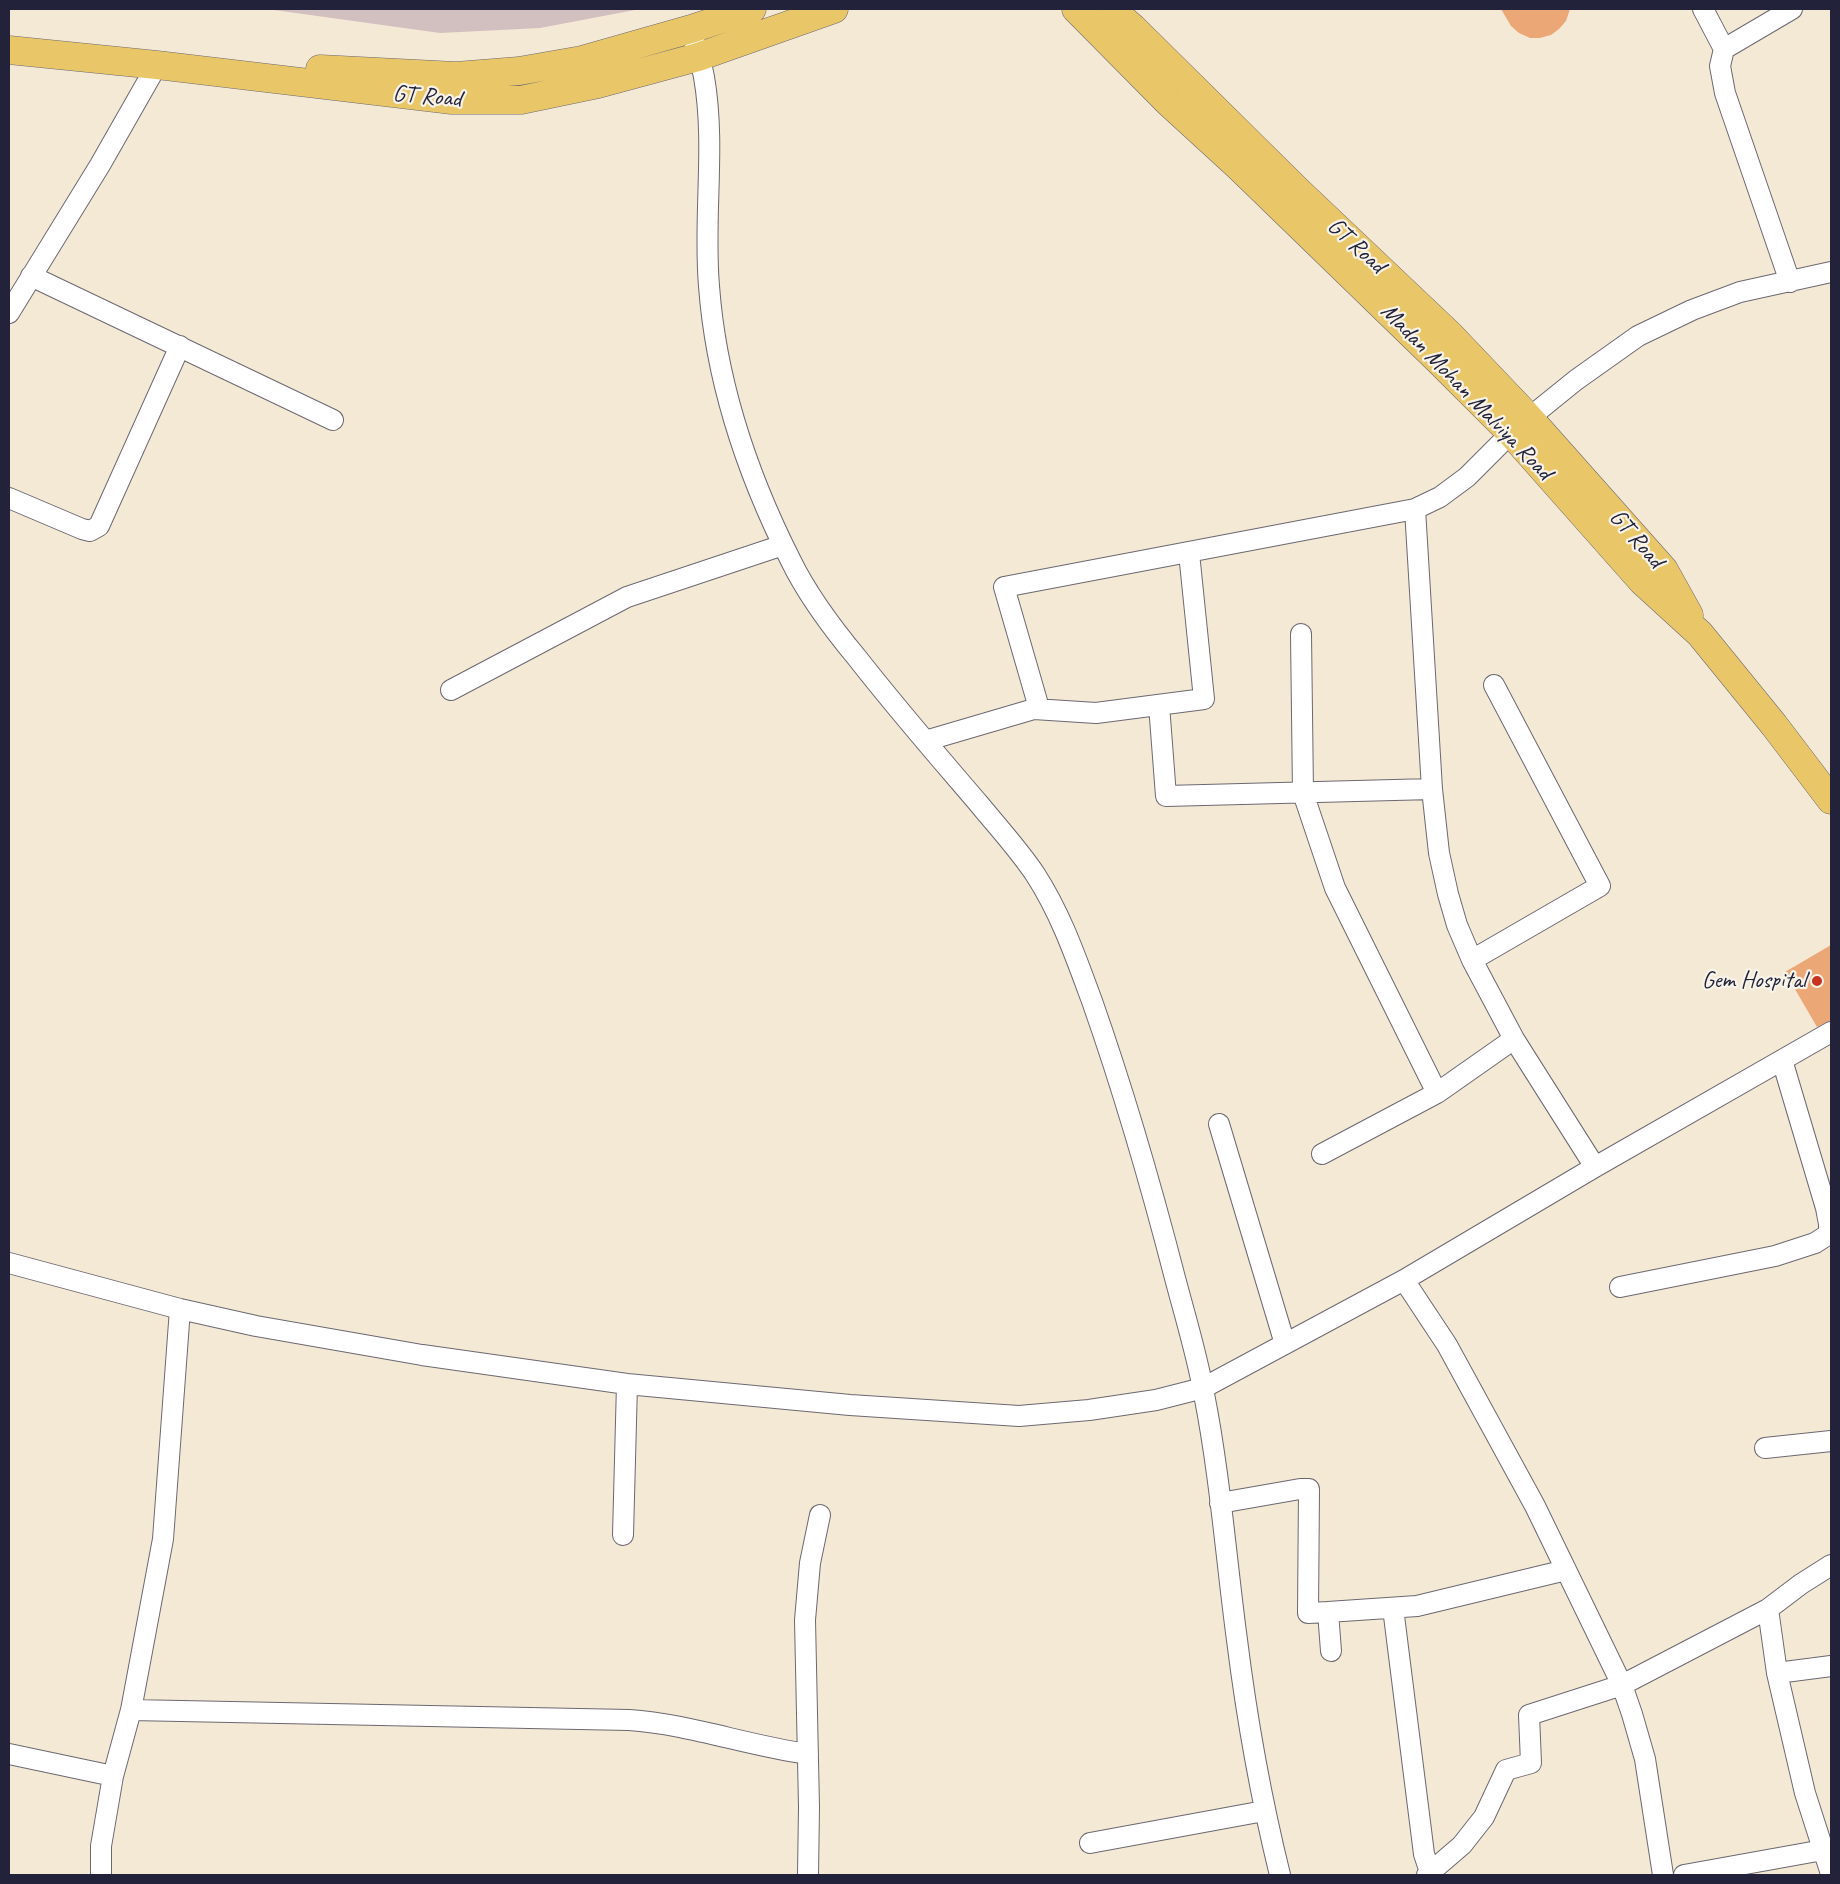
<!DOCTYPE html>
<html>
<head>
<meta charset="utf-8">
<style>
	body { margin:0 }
	#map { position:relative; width:1840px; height:1884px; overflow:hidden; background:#f4e9d5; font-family:Caveat,sans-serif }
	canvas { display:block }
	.frame { position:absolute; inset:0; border:10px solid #22223b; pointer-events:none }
</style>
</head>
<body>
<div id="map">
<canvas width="1840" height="1884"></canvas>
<div class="frame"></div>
</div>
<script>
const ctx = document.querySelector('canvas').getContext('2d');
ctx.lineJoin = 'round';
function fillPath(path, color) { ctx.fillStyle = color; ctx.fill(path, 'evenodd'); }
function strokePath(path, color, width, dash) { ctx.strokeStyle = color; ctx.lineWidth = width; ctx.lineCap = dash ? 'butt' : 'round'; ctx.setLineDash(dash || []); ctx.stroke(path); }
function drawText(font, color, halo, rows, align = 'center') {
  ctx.font = font + ' Caveat,sans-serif'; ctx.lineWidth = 4.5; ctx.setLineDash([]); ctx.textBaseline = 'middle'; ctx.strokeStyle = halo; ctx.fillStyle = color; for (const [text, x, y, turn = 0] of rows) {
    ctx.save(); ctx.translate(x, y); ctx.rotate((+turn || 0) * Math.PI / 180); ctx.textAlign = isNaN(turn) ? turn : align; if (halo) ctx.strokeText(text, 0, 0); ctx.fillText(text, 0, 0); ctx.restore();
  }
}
fillPath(new Path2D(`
	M267 9H640L540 28 440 33Z`), '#d2bfc0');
fillPath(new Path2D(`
	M1501 9H1570L1566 21 1559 29 1551 35 1540 38H1530L1519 33 1511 26Z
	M1831 945V1020L1817 1027 1785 972Z`), '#eba876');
const minor = new Path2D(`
	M1703 9 1724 49
	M691 29C695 45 701 61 704 77 716 146 703 217 709 286 716 381 748 476 791 561 808 596 833 629 858 659 897 709 938 756 979 804 998 827 1019 850 1035 874 1061 914 1076 958 1092 1001 1124 1092 1151 1185 1175 1278 1185 1316 1197 1355 1204 1394 1220 1475 1226 1558 1237 1640 1247 1720 1261 1798 1280 1875
	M31 276 333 420
	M1790 282 1725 93 1720 66 1724 49 1792 9
	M9 313 100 165 157 65
	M9 498 82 529 90 531 99 526 180 346
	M1415 509 1432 789 1439 853 1448 894 1457 925 1472 960 1514 1039 1595 1167
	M1301 634 1303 793 1335 888 1437 1093
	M451 690 627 597 783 545
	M1159 705 1166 796 1432 789
	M1034 709 1096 713 1204 699 1189 553
	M925 741 1034 709 1037 701 1004 587 1415 509 1440 497 1467 477 1511 433 1529 418 1576 380 1638 336 1692 310 1740 292 1831 272
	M1472 960 1600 886 1494 685
	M1219 1124 1285 1344
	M1322 1154 1437 1093 1514 1039
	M9 1263 180 1309 256 1326 422 1355 627 1384 850 1405 1019 1416 1089 1410 1156 1400 1203 1388 1404 1280 1595 1167 1831 1032
	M1404 1280 1447 1345 1535 1506 1622 1685 1632 1714 1645 1759 1663 1875
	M1620 1287 1775 1256 1815 1243 1829 1234V1224L1826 1208 1782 1060
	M1765 1448 1831 1441
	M1220 1503 1300 1489H1309L1308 1613 1328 1612 1331 1651
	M623 1535 627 1384
	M1393 1608 1424 1854 1430 1872
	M1768 1609 1777 1673 1831 1666
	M1328 1612 1417 1606 1566 1570
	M1777 1673 1805 1793 1831 1874
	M131 1710 629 1720C689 1724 748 1746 808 1754
	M9 1754 113 1776
	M1090 1843 1264 1811
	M101 1875V1846L113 1776 131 1710 163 1539 180 1309
	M808 1875 809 1807 805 1620 810 1563 820 1515
	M1427 1875 1462 1845 1484 1817 1506 1770 1531 1763 1529 1715 1622 1685 1768 1609 1801 1584 1831 1565
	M1684 1875 1823 1850`);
const highway = new Path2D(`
	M1076 9 1168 102 1239 167 1439 361 1511 433 1642 581 1700 634 1774 725 1831 800
	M1111 9 1133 28 1297 190 1450 335 1529 418 1664 570 1689 615
	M9 50 157 65 452 100H521L598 84 698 57 834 9
	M320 69 456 76 519 71 582 60 691 29 752 9`);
strokePath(minor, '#6c6871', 22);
strokePath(highway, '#6c6871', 29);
strokePath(minor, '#fff', 20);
strokePath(highway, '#e9c769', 28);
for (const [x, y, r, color] of [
	[1817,981,6,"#c8321e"]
]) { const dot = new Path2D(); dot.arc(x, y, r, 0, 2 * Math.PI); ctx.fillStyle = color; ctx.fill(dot); strokePath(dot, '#f7f3e8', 2); }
drawText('24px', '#22223b', '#f7f3e8', [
	["GT Road",427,97,5],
	["GT Road",1356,246,43],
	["Madan Mohan Malviya Road",1466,392,46],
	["GT Road",1636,539,49]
]);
drawText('24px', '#22223b', '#f7f3e8', [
	["Gem Hospital",1806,981]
], 'right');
</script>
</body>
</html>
